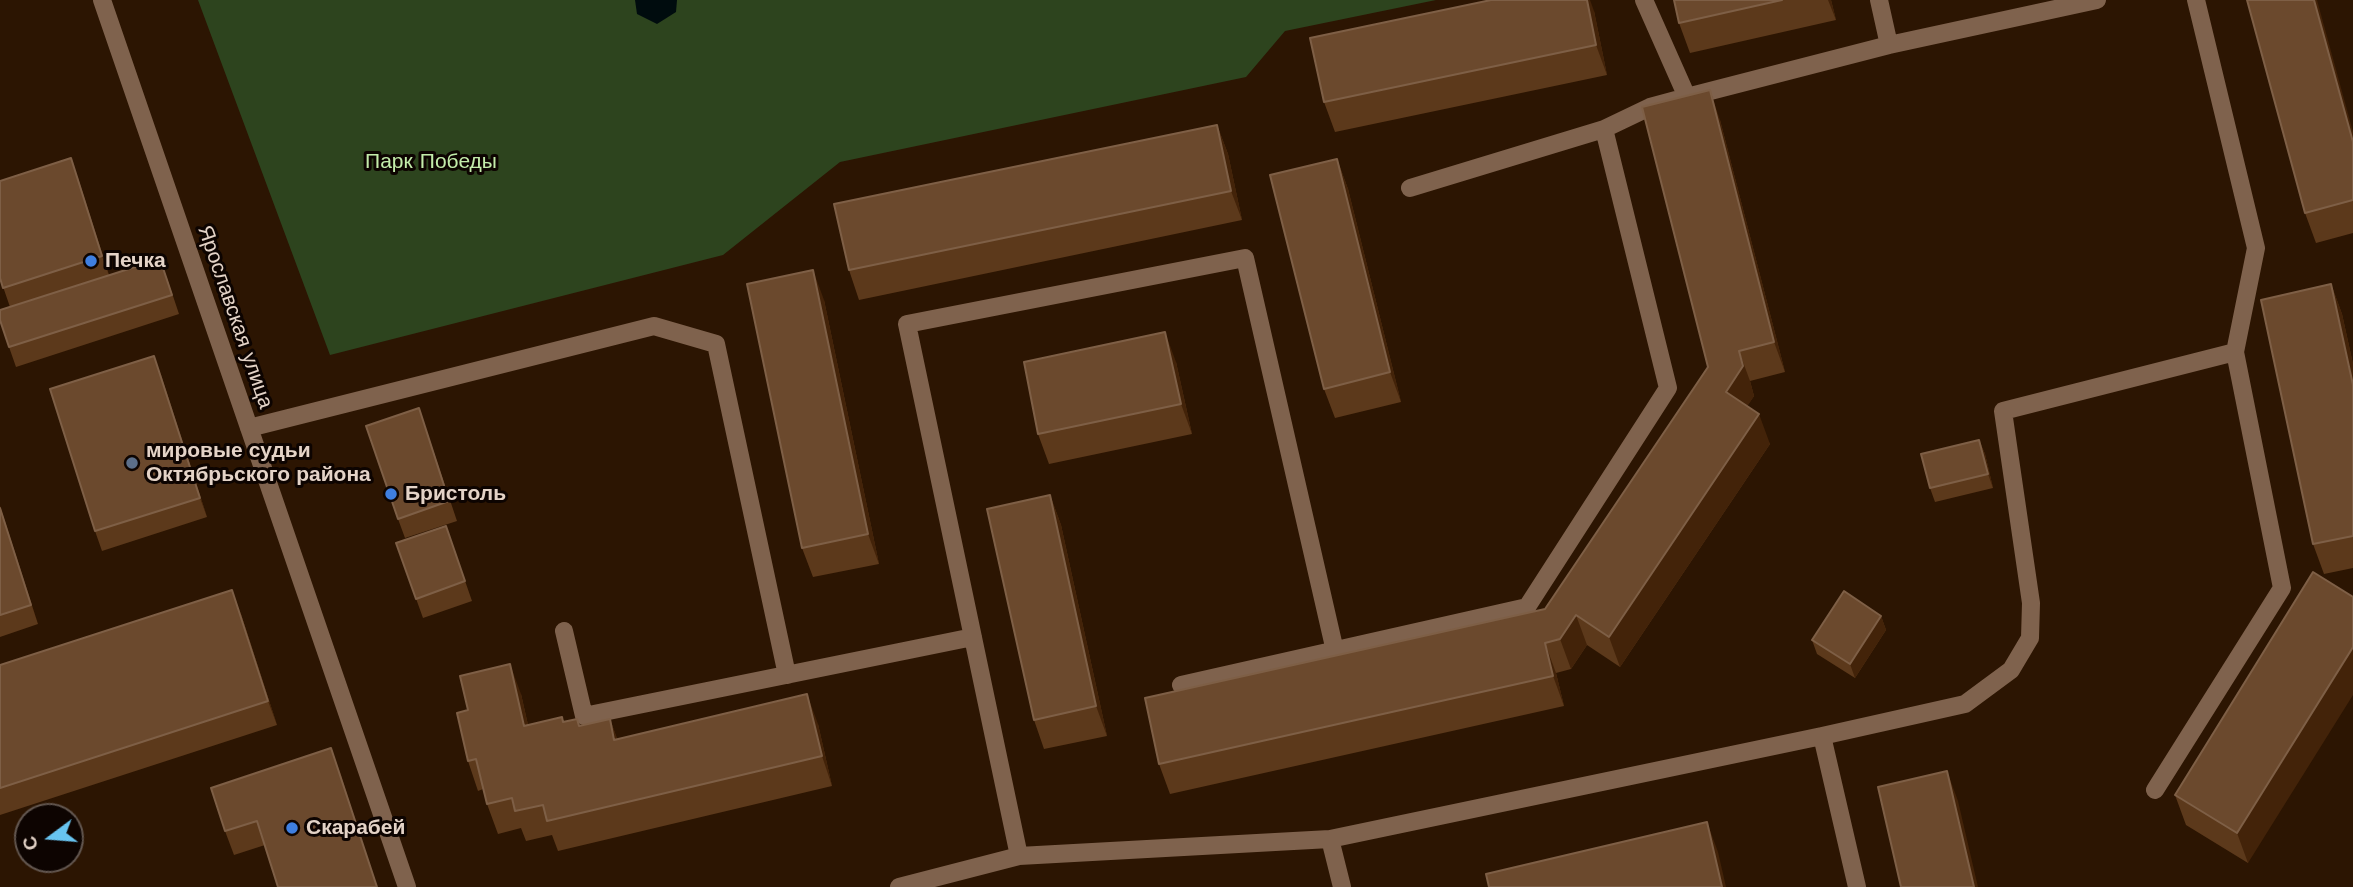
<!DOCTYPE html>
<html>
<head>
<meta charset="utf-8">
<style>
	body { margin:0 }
	#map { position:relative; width:2353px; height:887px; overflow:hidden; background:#2c1502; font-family:"Work Sans",sans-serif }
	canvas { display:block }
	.north { position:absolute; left:14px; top:803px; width:70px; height:70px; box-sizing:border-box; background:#0d0401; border:2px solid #635750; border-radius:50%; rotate:254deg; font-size:19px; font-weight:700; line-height:28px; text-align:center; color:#e4d3c7 }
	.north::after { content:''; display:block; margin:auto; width:24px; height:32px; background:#68c4f0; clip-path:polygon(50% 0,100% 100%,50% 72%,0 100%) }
</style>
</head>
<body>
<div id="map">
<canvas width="2353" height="887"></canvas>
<div class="north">С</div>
</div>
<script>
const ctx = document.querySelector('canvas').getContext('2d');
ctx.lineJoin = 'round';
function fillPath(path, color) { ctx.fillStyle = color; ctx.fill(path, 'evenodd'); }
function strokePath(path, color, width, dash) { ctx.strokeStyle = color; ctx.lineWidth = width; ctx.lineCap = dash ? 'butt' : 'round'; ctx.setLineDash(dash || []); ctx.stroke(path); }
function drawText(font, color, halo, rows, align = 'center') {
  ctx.font = font + ' "Work Sans",sans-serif'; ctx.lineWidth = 6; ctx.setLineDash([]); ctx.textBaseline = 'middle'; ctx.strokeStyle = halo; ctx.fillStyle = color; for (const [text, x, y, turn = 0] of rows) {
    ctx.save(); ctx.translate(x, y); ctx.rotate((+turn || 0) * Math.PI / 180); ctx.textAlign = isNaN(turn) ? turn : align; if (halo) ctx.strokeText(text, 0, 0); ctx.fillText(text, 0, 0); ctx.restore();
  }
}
fillPath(new Path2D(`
	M198 0H1436L1285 31 1246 77 840 162 723 255 330 355Z`), '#2d441e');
fillPath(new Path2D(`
	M635 0H677L676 12 657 24 637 14Z`), '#000c0e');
strokePath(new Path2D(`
	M102 0 407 887
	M1644 0 1687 97
	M1879 0 1889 45
	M1410 188 1604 129 1650 107 1687 97 1889 45 2097 0
	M249 428 654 326 716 344 787 675
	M564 631 584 716 973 637
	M1181 685 1527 607 1668 388 1604 129
	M1822 736 1857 887
	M2155 790 2282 588 2235 352 2256 248 2196 0
	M1330 839 1342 887
	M1019 856 907 324 1245 258 1335 651
	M899 887 1019 856 1330 839 1822 736 1965 704 2011 670 2030 638 2031 603 2003 411 2235 352`), '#7f624d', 18);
fillPath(new Path2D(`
	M1674 0H1831L1836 20 1690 53 1679 23Z
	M1594 11 1607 75 1335 132 1324 102Z
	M1720 120 1785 372 1750 381 1754 396 1747 406 1770 444 1620 667 1587 645 1571 669 1556 673 1564 706 1170 794 1159 764 1545 609 1708 367Z
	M1217 125 1228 154 1242 220 859 300 849 270Z
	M2353 132V233L2316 243 2305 213Z
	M1337 159 1348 189 1401 402 1335 418 1324 389Z
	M78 178 109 275 167 278 179 314 16 367 9 347 10 307 0 278Z
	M2331 284 2342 314 2353 364V568L2324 574 2313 544Z
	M824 300 879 564 813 577 802 548Z
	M1176 362 1192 434 1049 464 1038 434Z
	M161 375 207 517 102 551 95 531Z
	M419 408 457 521 405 538 398 519Z
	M1979 440 1985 454 1993 488 1935 502 1930 488Z
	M1050 495 1061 525 1107 736 1044 749 1034 720Z
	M0 506 38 624 0 637Z
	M446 526 472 601 423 618 396 543Z
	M2313 572 2248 863 2186 825 2175 795Z
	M241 614 277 725 0 815V665Z
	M1881 616 1886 630 1855 678 1817 654 1812 640Z
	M521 694 528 725 564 722 580 726 610 719 617 739 818 724 832 786 558 851 552 835 526 841 521 828 498 834 487 804 483 789 478 791 468 761V710Z
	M331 748 377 887H278L265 845 234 855 225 831Z`), '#5c391b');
fillPath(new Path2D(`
	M1587 0H1590L1594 11 1607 75 1596 45Z
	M1828 0H1831L1836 20Z
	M2314 0H2317L2353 132V142Z
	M1710 90 1720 120 1785 372 1774 342Z
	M1217 125 1228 154 1242 220 1231 191Z
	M71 158 78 178 109 276 102 256Z
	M1337 159 1348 189 1401 402 1390 372Z
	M813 270 824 300 879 564 868 534Z
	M2331 284 2342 314 2353 364V385Z
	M1165 332 1176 362 1192 434 1181 404Z
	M1739 351 1750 381 1754 396 1737 422 1726 392Z
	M154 356 161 375 207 517 200 498Z
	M1759 414 1770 444 1620 667 1609 637Z
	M1979 440 1985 454 1993 488 1988 474Z
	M1050 495 1061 525 1107 736 1096 706Z
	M0 506 38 624 0 508Z
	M232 590 241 614 277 725 268 701Z
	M1576 615 1587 645 1571 669 1560 639Z
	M1881 616 1886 630 1855 678 1850 664Z
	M1545 643 1556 673 1564 706 1553 676Z
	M2353 647V695L2248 863 2237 833Z
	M510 664 521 694 535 756 524 726Z
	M807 694 818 724 832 786 822 756Z
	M610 719 621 749 614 740Z
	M331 748 340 772 377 887Z
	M1947 771 1958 801 1978 887H1974Z
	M1707 822 1718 852 1726 887H1722Z`), '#432309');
const building = new Path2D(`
	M1491 0H1587L1596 45 1324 102 1310 38Z
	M1674 0H1782L1679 23Z
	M2247 0H2314L2353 142V200L2305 213Z
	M1710 90 1774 342 1739 351 1743 366 1726 392 1759 414 1609 637 1576 615 1560 639 1545 643 1553 676 1159 764 1145 698 1545 609 1708 367 1642 107Z
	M1217 125 1231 191 849 270 834 204Z
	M71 158 102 256 3 288 0 278V181Z
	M1337 159 1390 372 1324 389 1270 175Z
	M160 259 172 295 9 347 0 320V310Z
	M813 270 868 534 802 548 747 284Z
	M2331 284 2353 385V536L2313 544 2261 300Z
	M1165 332 1181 404 1038 434 1024 362Z
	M154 356 200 498 95 531 50 389Z
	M419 408 449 501 398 519 366 426Z
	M1979 440 1988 474 1930 488 1921 454Z
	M1050 495 1096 706 1034 720 987 509Z
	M0 508 31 605 0 615Z
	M446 526 465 581 416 599 396 543Z
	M2313 572 2353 597V647L2237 833 2175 795Z
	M232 590 268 701 0 788V665Z
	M1844 591 1881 616 1850 664 1812 640Z
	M510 664 524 726 562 717 563 722 577 719 579 726 610 719 614 740 807 694 822 756 547 821 543 805 515 811 512 798 487 804 476 759 468 761 457 713 468 710 460 676Z
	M331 748 377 887H278L257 821 225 831 211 788Z
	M1947 771 1974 887H1901L1878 787Z
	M1707 822 1722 887H1489L1486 874Z`);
fillPath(building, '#6b492d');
strokePath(building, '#7e5f46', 2);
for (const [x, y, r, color] of [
	[91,261,7,"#3f7fe0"],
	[132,463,7,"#5c6f8a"],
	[391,494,7,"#3f7fe0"],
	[292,828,7,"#3f7fe0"]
]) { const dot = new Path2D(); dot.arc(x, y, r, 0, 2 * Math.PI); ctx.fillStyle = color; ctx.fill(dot); strokePath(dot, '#0d0401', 2.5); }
drawText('21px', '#c3ecaa', '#0d0401', [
	["Парк Победы",431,162]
]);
drawText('bold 21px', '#e4d3c7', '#0d0401', [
	["Печка",105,261],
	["мировые судьи",146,451],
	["Октябрьского района",146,475],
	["Бристоль",405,494],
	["Скарабей",306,828]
], 'left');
drawText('21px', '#e4d3c7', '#0d0401', [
	["Ярославская улица",235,317,71]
]);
</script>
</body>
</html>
